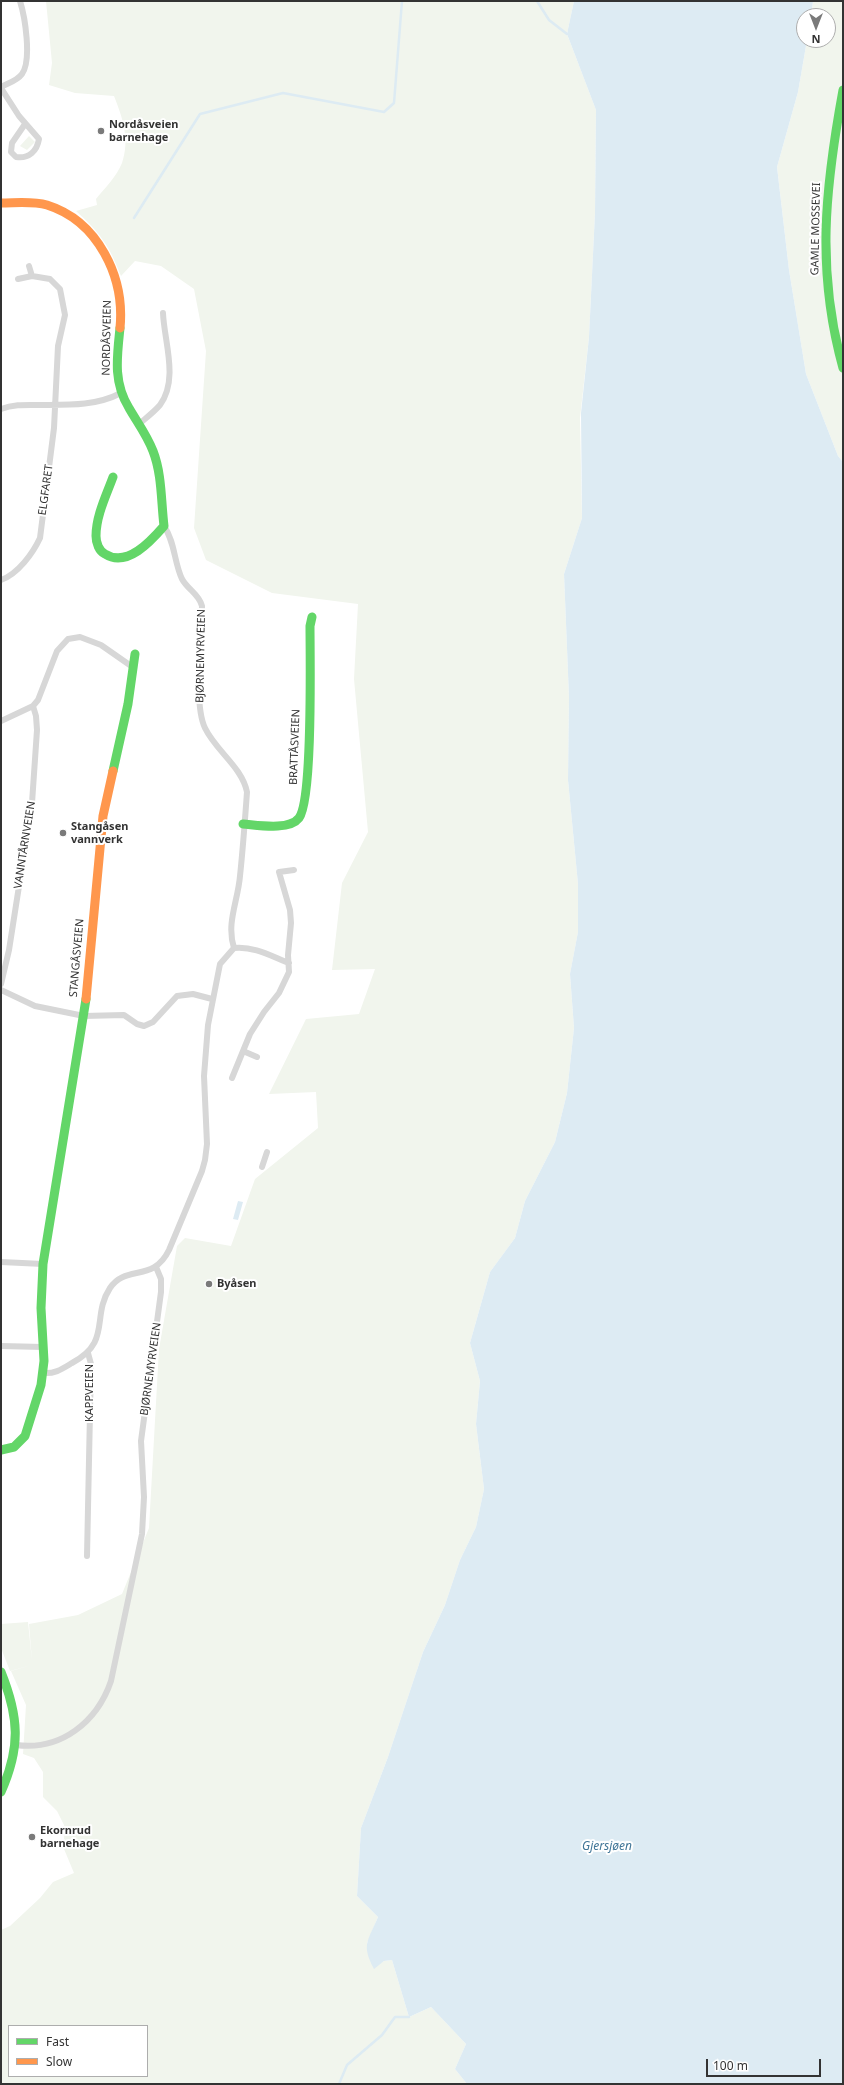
<!DOCTYPE html>
<html>
<head>
<meta charset="utf-8">
<style>
	body { margin:0 }
	#map { position:relative; width:844px; height:2085px; overflow:hidden; background:#fff; font-family:"Noto Sans",sans-serif }
	canvas { display:block }
	.frame { position:absolute; inset:0; border:2px solid #333; pointer-events:none }
	.legend { position:absolute; left:8px; top:2025px; width:140px; height:52px; box-sizing:border-box; background:#fff; border:1px solid #adadad; margin:0; padding:5px 7px; list-style:none; font-size:12px; color:#333 }
	.legend li { display:flex; align-items:center; gap:8px; height:20px }
	.legend b { width:20px; border:1px solid #adadad }
	.north { position:absolute; left:796px; top:8px; width:40px; height:40px; box-sizing:border-box; background:#fff; border:1px solid #adadad; border-radius:50%; rotate:180deg; font-size:11px; font-weight:700; line-height:16px; text-align:center; color:#333 }
	.north::after { content:''; display:block; margin:auto; width:14px; height:18px; background:#7a7a7a; clip-path:polygon(50% 0,100% 100%,50% 72%,0 100%) }
	.scale { position:absolute; left:706px; top:2059px; width:115px; height:18px; box-sizing:border-box; border:2px solid #333; border-top:0; padding-left:5px; font-size:12px; line-height:14px; white-space:nowrap; color:#333; -webkit-text-stroke:3px #fff; paint-order:stroke }
</style>
</head>
<body>
<div id="map">
<canvas width="844" height="2085"></canvas>
<div class="frame"></div>
<ul class="legend">
<li><b style="height:5px;background:#63d668"></b>Fast</li>
<li><b style="height:5px;background:#ff974d"></b>Slow</li>
</ul>
<div class="north">N</div>
<div class="scale">100 m</div>
</div>
<script>
const ctx = document.querySelector('canvas').getContext('2d');
ctx.lineJoin = 'round';
function fillPath(path, color) { ctx.fillStyle = color; ctx.fill(path, 'evenodd'); }
function strokePath(path, color, width, dash) { ctx.strokeStyle = color; ctx.lineWidth = width; ctx.lineCap = dash ? 'butt' : 'round'; ctx.setLineDash(dash || []); ctx.stroke(path); }
function drawText(font, color, halo, rows, align = 'center') {
  ctx.font = font + ' "Noto Sans",sans-serif'; ctx.lineWidth = 4; ctx.setLineDash([]); ctx.textBaseline = 'middle'; ctx.strokeStyle = halo; ctx.fillStyle = color; for (const [text, x, y, turn = 0] of rows) {
    ctx.save(); ctx.translate(x, y); ctx.rotate((+turn || 0) * Math.PI / 180); ctx.textAlign = isNaN(turn) ? turn : align; if (halo) ctx.strokeText(text, 0, 0); ctx.fillText(text, 0, 0); ctx.restore();
  }
}
fillPath(new Path2D(`
	M46 1H574L567 34 596 110 595 213 589 337 580 418 582 518 564 574 569 697 568 780 578 884V932L570 974 574 1028 567 1093 555 1142 525 1201 515 1238 490 1272 470 1343 480 1381 476 1424 484 1489 476 1527 460 1560 445 1605 423 1652 388 1757 361 1828 357 1896 378 1917 367 1943 379 1964 384 1961 392 1960 409 2017 431 2007 466 2044 455 2069 467 2084H1V1930L10 1926 40 1898 53 1882 74 1873 64 1849V1825L57 1811 43 1797V1772L34 1758 23 1754 26 1705 11 1671 32 1665 10 1671 1 1648V1624L28 1622 32 1661 29 1624 78 1615 122 1594 149 1528 159 1349 177 1246 185 1238 231 1246 255 1179 318 1128 316 1092 269 1094 306 1019 359 1014 375 969 332 970 342 883 368 832 354 679 358 604 272 593 206 560 194 528 206 351 194 289 161 266 135 261 121 276C109 245 100 233 76 211L97 205 96 199C104 189 117 176 122 163 130 139 123 119 114 96L75 93 49 85 52 63ZM9 2026H147V2076H9Z
	M813 1H843V462L838 456 806 374 789 270 777 167 798 92 807 40H828V16H811Z
	M29 136 35 142 27 150 20 146Z`), '#f1f5ed');
fillPath(new Path2D(`
	M574 1H813L811 16H804V40H807L798 92 777 167 789 270 806 374 838 456 843 462V2084H467L455 2069 466 2044 431 2007 409 2017 392 1960 384 1961 374 1969C361 1944 368 1941 378 1917L357 1896 361 1828 388 1757 423 1652 445 1605 460 1560 476 1527 484 1489 476 1424 480 1381 470 1343 490 1272 515 1238 525 1201 555 1142 567 1093 574 1028 570 974 578 932V884L568 780 569 697 564 574 582 518 581 413 589 337 595 213 596 110 567 34Z
	M238 1201 243 1202 238 1220 233 1219Z`), '#ddebf3');
strokePath(new Path2D(`
	M537 1 549 20 567 34
	M134 218 200 114 283 93 384 112 394 103 402 1
	M339 2084 347 2065 382 2035 395 2017H409`), '#ddebf3', 2.5);
strokePath(new Path2D(`
	M1 87C8 83 17 81 22 74 32 60 25 17 20 1
	M1 88 19 116 39 139C37 151 29 159 16 157L11 152 12 143 25 124
	M29 266 32 276
	M1 409C14 404 27 405 41 405 69 405 96 406 121 393
	M139 424C146 418 154 412 160 405 179 379 164 341 163 313
	M164 526C175 542 174 562 182 579 188 590 199 594 202 606 202 637 193 703 205 728 216 751 242 767 247 792 245 820 243 848 240 876 238 901 226 923 234 948
	M1 580C18 574 33 553 40 538L54 428 58 346 65 315 60 289 50 279 32 276 18 279
	M1 721 33 706 38 700 57 651 68 639 80 637 101 645 134 668
	M1 984 9 950 32 803 37 730 36 716 33 706
	M1 990 35 1006 84 1016 124 1015 137 1024 144 1026 153 1022 177 996 193 994 212 999
	M243 1051 257 1057
	M232 1078 250 1034 264 1012 279 993 289 972 288 955 291 923 290 910 279 872 294 870
	M262 1167 267 1152
	M1 1262 43 1264
	M1 1346 43 1347
	M43 1373C55 1374 62 1369 72 1363 112 1342 91 1317 110 1288 126 1264 153 1283 169 1250L202 1171 205 1160 207 1144 204 1076 208 1025 220 964 234 948C254 946 271 956 289 963
	M87 1556 91 1364 88 1353
	M16 1745C61 1751 97 1722 111 1681L142 1534 144 1497 141 1441 161 1292V1279L156 1267`), '#d7d7d7', 6);
strokePath(new Path2D(`
	M843 90C825 188 816 271 843 368
	M113 477C106 496 96 516 96 536 96 543 99 551 105 554 127 568 151 541 164 526 161 501 162 474 153 451 147 435 137 422 129 408 113 382 117 357 120 328
	M113 771 128 704 135 654
	M243 824C257 825 289 831 299 818 313 799 310 657 310 626L312 617
	M1 1450 14 1447 25 1436 41 1385 44 1361 41 1308 43 1264 86 999
	M1 1672C19 1717 21 1747 1 1792`), '#63d668', 9);
strokePath(new Path2D(`
	M1 203C16 203 33 201 47 205 98 221 125 277 120 328
	M86 999 103 816 113 771`), '#ff974d', 9);
for (const [x, y, r, color] of [
	[101,131,4,"#7a7a7a"],
	[63,833,4,"#7a7a7a"],
	[209,1284,4,"#7a7a7a"],
	[32,1837,4,"#7a7a7a"]
]) { const dot = new Path2D(); dot.arc(x, y, r, 0, 2 * Math.PI); ctx.fillStyle = color; ctx.fill(dot); strokePath(dot, '#fff', 1.5); }
drawText('bold 11px', '#333', '#fff', [
	["Nordåsveien",109,125],
	["barnehage",109,138],
	["Stangåsen",71,827],
	["vannverk",71,840],
	["Byåsen",217,1284],
	["Ekornrud",40,1831],
	["barnehage",40,1844]
], 'left');
drawText('11px', '#333', '#fff', [
	["GAMLE MOSSEVEI",816,229,-89],
	["NORDÅSVEIEN",107,338,-89],
	["ELGFARET",46,490,-82],
	["BJØRNEMYRVEIEN",201,656,-89],
	["BRATTÅSVEIEN",295,747,-88],
	["VANNTÅRNVEIEN",25,845,-81],
	["STANGÅSVEIEN",77,958,-85],
	["BJØRNEMYRVEIEN",151,1369,-82],
	["KAPPVEIEN",90,1393,-90]
]);
drawText('italic 12px', '#3f7597', '#fff', [
	["Gjersjøen",607,1847]
]);
</script>
</body>
</html>
